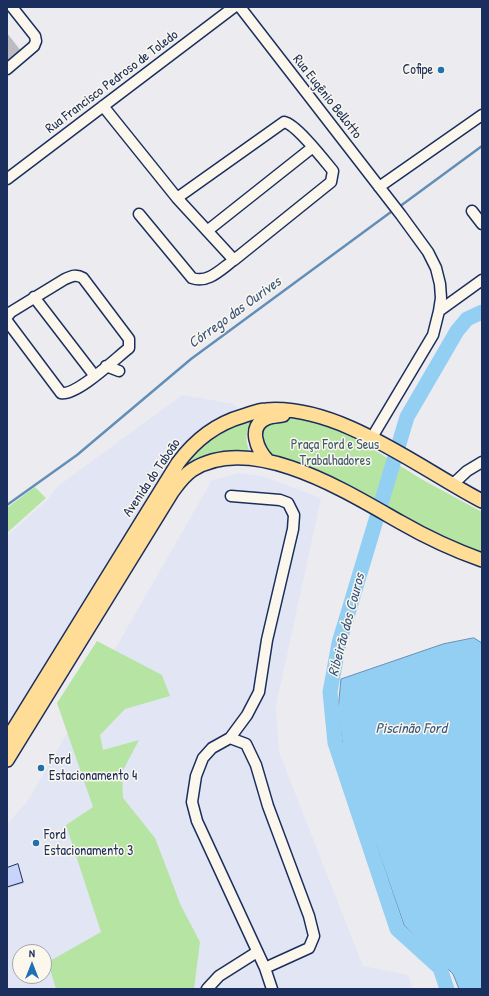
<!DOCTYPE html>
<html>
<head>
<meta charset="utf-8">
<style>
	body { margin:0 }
	#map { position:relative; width:489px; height:996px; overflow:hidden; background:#ececf0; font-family:"Patrick Hand",sans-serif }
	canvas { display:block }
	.frame { position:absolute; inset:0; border:8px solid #1b2f5e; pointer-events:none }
	.north { position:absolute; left:12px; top:944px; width:40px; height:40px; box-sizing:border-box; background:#fbf7ec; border:1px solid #a1a7b3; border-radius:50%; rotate:0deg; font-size:11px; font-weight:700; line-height:16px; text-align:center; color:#1b2f5e }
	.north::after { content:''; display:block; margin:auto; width:14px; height:18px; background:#1f6fb2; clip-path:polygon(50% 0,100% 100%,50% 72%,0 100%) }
</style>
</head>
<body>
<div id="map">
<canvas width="489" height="996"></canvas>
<div class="frame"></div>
<div class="north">N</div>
</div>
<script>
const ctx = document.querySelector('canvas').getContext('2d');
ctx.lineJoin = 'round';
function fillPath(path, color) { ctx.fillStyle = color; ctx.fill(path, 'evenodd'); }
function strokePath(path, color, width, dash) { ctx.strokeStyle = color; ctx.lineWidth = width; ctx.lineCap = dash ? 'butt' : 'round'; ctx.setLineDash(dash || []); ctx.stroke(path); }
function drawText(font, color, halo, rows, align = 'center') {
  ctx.font = font + ' "Patrick Hand",sans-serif'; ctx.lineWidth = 3; ctx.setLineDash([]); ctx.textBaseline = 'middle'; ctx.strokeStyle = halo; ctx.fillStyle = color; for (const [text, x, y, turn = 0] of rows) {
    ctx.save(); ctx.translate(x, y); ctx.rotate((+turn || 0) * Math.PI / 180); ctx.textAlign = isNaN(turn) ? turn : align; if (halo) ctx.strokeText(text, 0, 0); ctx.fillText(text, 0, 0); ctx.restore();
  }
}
fillPath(new Path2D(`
	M182 395 234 404 238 408 194 436 178 451 7 735V536L46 501 58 486Z
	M240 473 265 477 321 498 276 706 279 752 363 966 408 975 413 989H7V824L29 799 212 480ZM20 952H44V976H20Z`), '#e2e5f3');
fillPath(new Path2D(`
	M288 417 310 418 345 432 423 480 482 512V554C431 534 387 504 338 480 315 469 290 463 267 452L259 434C263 422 278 420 288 417Z
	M256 418C243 430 245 442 252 457L173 478 178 469 219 429Z
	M35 487 46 498 7 533V508Z
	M97 641 162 675 170 696 125 709 100 735 103 750 139 740 122 772 123 798 155 838 181 906 200 942 194 989H56L48 962 101 932 66 825 93 807 57 703Z`), '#b5e4a3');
const water = new Path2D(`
	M474 638 482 643V989H459L453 974 404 925 343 750 338 710 341 679 443 644Z`);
fillPath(water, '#93cff3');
strokePath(water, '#638fb7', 1);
fillPath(new Path2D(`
	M7 33 21 51 7 61Z
	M18 867 24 883 7 888V869Z`), '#0003');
strokePath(new Path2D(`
	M399 207 482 146
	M7 505 77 455 191 359 395 209`), '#638fb7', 2.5);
strokePath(new Path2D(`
	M447 989 440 968 397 929 335 743 330 692 339 643 407 417 457 331 467 319 482 312`), '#93cff3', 15);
const building = new Path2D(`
	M18 864 23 882 7 887V868Z`);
fillPath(building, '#c9d4fb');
strokePath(building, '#1b2f5e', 1);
const minor = new Path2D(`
	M240 7 401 215 428 252 436 268 440 284 441 298 439 311 433 335 371 439
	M7 69 34 46 36 41 35 36 12 7
	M103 106 177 198 234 260 331 182 333 171C324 160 296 124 284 122L177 198
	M7 179 234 7
	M379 187 482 115
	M472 211 482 224
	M139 214 192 278C208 284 221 269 234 260
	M207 231 313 147
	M34 297 94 375
	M439 311 482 280
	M7 317 11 312 65 279C72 276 76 274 83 278L129 339V348C116 358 77 396 61 393L7 321
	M106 366 119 371
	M452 485 467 471 482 462
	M231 496 280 500 288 503 294 515 293 529 267 640 259 692 247 715 230 738 212 748 203 758 196 776 192 802 197 821 265 968 272 989
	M230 738 246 744 256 765 268 806 309 916 314 936 309 948 265 968
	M207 989 219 976 257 952`);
const major = new Path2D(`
	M268 461C258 451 246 426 267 418 271 416 278 416 283 415
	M7 740 178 463C195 440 215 424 243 416 250 414 258 410 266 410 339 404 420 469 482 501
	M7 760 172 492C178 484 183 476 192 470 252 432 347 492 400 522 426 537 454 550 482 560`);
strokePath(minor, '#1b2f5e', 13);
strokePath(major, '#1b2f5e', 16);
strokePath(minor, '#fbf7ec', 10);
strokePath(major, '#ffdd96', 13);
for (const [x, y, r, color] of [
	[441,70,4,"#1f6fb2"],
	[41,768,4,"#1f6fb2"],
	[36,843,4,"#1f6fb2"]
]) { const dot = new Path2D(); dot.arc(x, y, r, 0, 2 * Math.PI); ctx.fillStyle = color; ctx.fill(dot); strokePath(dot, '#fbf7ec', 1.5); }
drawText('14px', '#1b2f5e', '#fbf7ec', [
	["Cofipe",433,70,"right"],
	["Ford",49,760],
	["Estacionamento 4",49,776],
	["Ford",44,835],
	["Estacionamento 3",44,851]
], 'left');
drawText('14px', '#1b2f5e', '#fbf7ec', [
	["Rua Francisco Pedroso de Toledo",112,82,-37],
	["Rua Eugênio Bellotto",327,97,52],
	["Avenida do Taboão",152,478,-56]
]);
drawText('14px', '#425c6f', '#fbf7ec', [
	["Praça Ford e Seus",335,445],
	["Trabalhadores",335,461]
]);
drawText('italic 15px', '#395783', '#fbf7ec', [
	["Córrego das Ourives",235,313,-36],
	["Ribeirão dos Couros",347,625,-75],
	["Piscinão Ford",411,729]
]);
</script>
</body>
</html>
